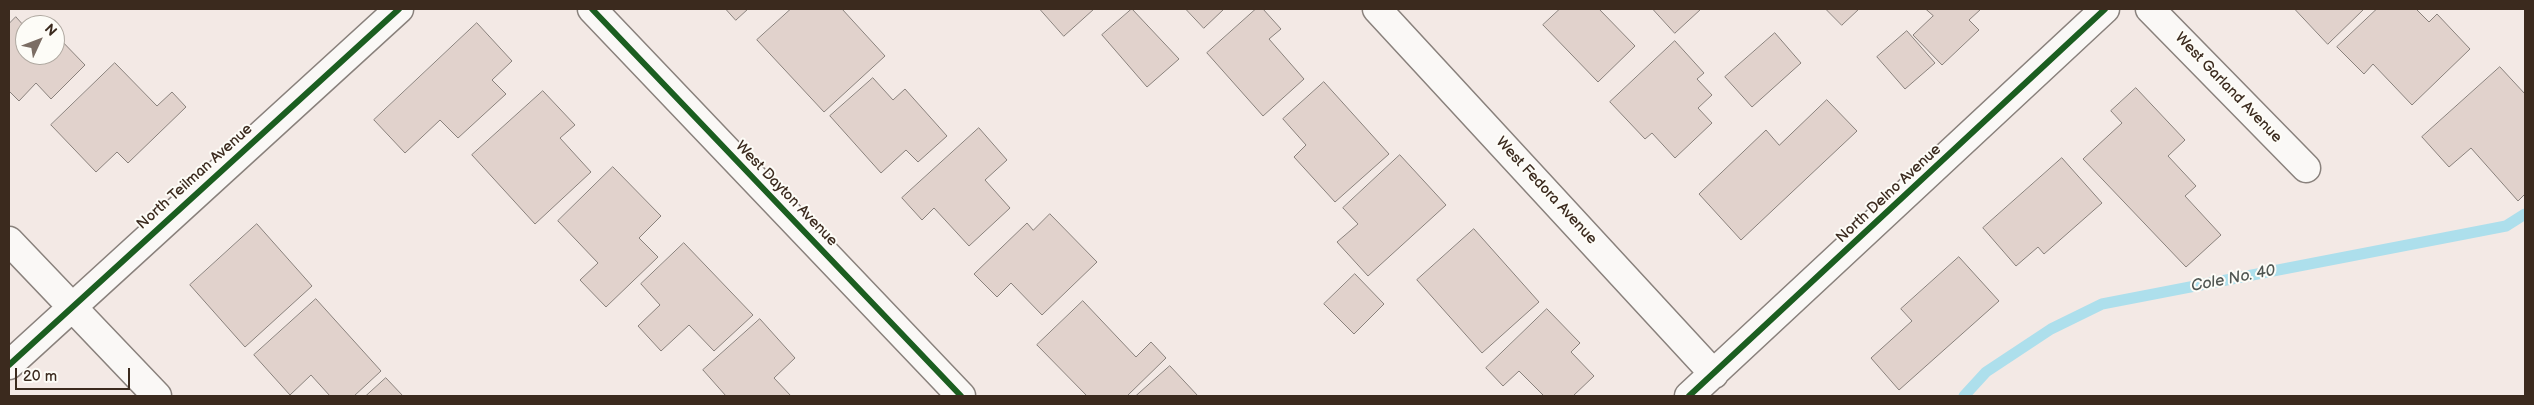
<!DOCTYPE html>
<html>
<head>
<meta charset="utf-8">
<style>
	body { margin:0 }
	#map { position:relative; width:2534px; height:405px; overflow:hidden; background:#f3e9e5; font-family:"Balsamiq Sans",sans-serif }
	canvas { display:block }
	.frame { position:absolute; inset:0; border:10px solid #3b2a1e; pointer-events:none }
	.north { position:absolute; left:15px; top:15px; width:50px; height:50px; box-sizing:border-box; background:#fdfcf7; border:1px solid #afa8a0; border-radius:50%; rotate:47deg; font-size:14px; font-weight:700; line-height:20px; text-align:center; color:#3b2a1e }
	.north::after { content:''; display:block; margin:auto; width:18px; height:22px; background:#7b6d64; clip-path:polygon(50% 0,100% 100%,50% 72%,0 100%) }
	.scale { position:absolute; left:15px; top:368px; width:115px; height:22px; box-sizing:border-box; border:2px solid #3b2a1e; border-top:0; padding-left:6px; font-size:15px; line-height:18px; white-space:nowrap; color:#3b2a1e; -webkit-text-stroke:4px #fdfcf7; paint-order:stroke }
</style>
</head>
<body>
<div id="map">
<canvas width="2534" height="405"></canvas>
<div class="frame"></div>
<div class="north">N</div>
<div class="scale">20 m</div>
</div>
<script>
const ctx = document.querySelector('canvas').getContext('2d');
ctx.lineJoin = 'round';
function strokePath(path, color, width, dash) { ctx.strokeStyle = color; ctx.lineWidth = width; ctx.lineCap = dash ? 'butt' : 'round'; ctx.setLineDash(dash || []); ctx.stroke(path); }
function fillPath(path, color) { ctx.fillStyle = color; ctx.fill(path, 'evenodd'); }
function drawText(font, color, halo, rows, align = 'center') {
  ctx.font = font + ' "Balsamiq Sans",sans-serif'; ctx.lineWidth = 4; ctx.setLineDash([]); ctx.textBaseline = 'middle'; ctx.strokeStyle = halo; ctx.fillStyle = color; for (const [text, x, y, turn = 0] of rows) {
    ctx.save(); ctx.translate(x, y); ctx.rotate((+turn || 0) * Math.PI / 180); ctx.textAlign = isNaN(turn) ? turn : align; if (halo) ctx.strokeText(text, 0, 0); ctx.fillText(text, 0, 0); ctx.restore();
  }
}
strokePath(new Path2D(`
	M1964 396 1986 372 2051 329 2102 304 2506 226 2525 214`), '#addfec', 11);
const building = new Path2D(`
	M726 9H748L736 20Z
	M791 9H842L885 56 824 112 757 40Z
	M1040 9H1094L1064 36Z
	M1132 9 1179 59 1147 87 1102 35Z
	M1186 9H1224L1204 28Z
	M1256 9H1263L1281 29 1269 39 1304 79 1263 116 1207 53Z
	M1560 9H1599L1635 46 1598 82 1543 25Z
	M1653 9H1701L1675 33Z
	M1826 9H1859L1842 25Z
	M1926 9H1981L1969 20 1979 30 1942 65 1913 35 1933 16Z
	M2295 9H2364L2328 44Z
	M2377 9H2416L2429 22 2437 14 2470 49 2412 105 2373 64 2364 74 2337 47Z
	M16 17 25 27V55H55V34L85 65 51 99 36 83 19 101 9 91V24Z
	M477 23 512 61 492 80 506 94 458 138 440 120 405 153 374 120Z
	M1907 31 1935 63 1905 89 1877 57Z
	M1775 33 1801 63 1752 107 1725 77Z
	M1675 41 1704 73 1697 79 1712 95 1698 108 1712 123 1675 158 1652 133 1645 139 1610 102Z
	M115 63 157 106 172 92 186 107 128 163 117 152 96 172 51 125Z
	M2500 67 2525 94V194L2518 201 2471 148 2449 167 2422 137Z
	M873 78 893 100 905 89 947 136 918 162 906 150 881 173 830 116Z
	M1324 82 1389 154 1335 202 1294 157 1306 145 1283 119Z
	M2136 88 2185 140 2168 156 2196 186 2185 196 2221 235 2186 267 2083 159 2122 123 2111 111Z
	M543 91 575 125 560 138 591 172 535 224 472 155Z
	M1827 100 1857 131 1741 240 1699 194 1766 130 1779 145Z
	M979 128 1007 160 985 180 1010 208 969 246 934 208 922 220 902 198Z
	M1400 155 1446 205 1368 276 1337 242 1358 224 1343 208Z
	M2062 158 2102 203 2044 254 2038 247 2016 266 1983 228Z
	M613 167 661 216 639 238 658 257 606 307 580 280 598 263 558 221Z
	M1050 214 1097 262 1042 315 1011 283 997 297 974 274 1027 223 1033 230Z
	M257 224 312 286 245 347 190 285Z
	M1474 229 1539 302 1482 353 1417 280Z
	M684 243 753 315 714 351 689 325 661 351 638 326 660 305 641 284Z
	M1959 257 1999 301 1899 390 1871 358 1912 321 1901 309Z
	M1355 274 1384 304 1354 334 1324 304Z
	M316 299 381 371 354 396H330L311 375 290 395 254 355Z
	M1083 301 1136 357 1151 342 1166 358 1127 396H1087L1037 345Z
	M1547 309 1580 343 1571 352 1594 376 1573 396H1544L1519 371 1503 386 1486 368Z
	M760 319 795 358 774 378 791 396H726L703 370Z
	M1170 366 1198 396H1136Z
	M386 378 403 396H366Z`);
fillPath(building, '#e1d2cc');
strokePath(building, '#89817c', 1);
const street = new Path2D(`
	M592 9 961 396
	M1377 9 1714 374
	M2150 9 2306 168
	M9 241 157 396
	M9 365 399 9
	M1689 396 2105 9`);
strokePath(street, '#89817c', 31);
strokePath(street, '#faf8f6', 28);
strokePath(new Path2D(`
	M592 9 961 396
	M9 365 399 9
	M1689 396 2105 9`), '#1b5e20', 6);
drawText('15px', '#3b2a1e', '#fdfcf7', [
	["West Garland Avenue",2228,88,46],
	["North Teilman Avenue",195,177,-42],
	["West Fedora Avenue",1546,191,47],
	["West Dayton Avenue",786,194,46],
	["North Delno Avenue",1889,194,-43]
]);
drawText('italic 16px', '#505652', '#fdfcf7', [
	["Cole No. 40",2233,279,-11]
]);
</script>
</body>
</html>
